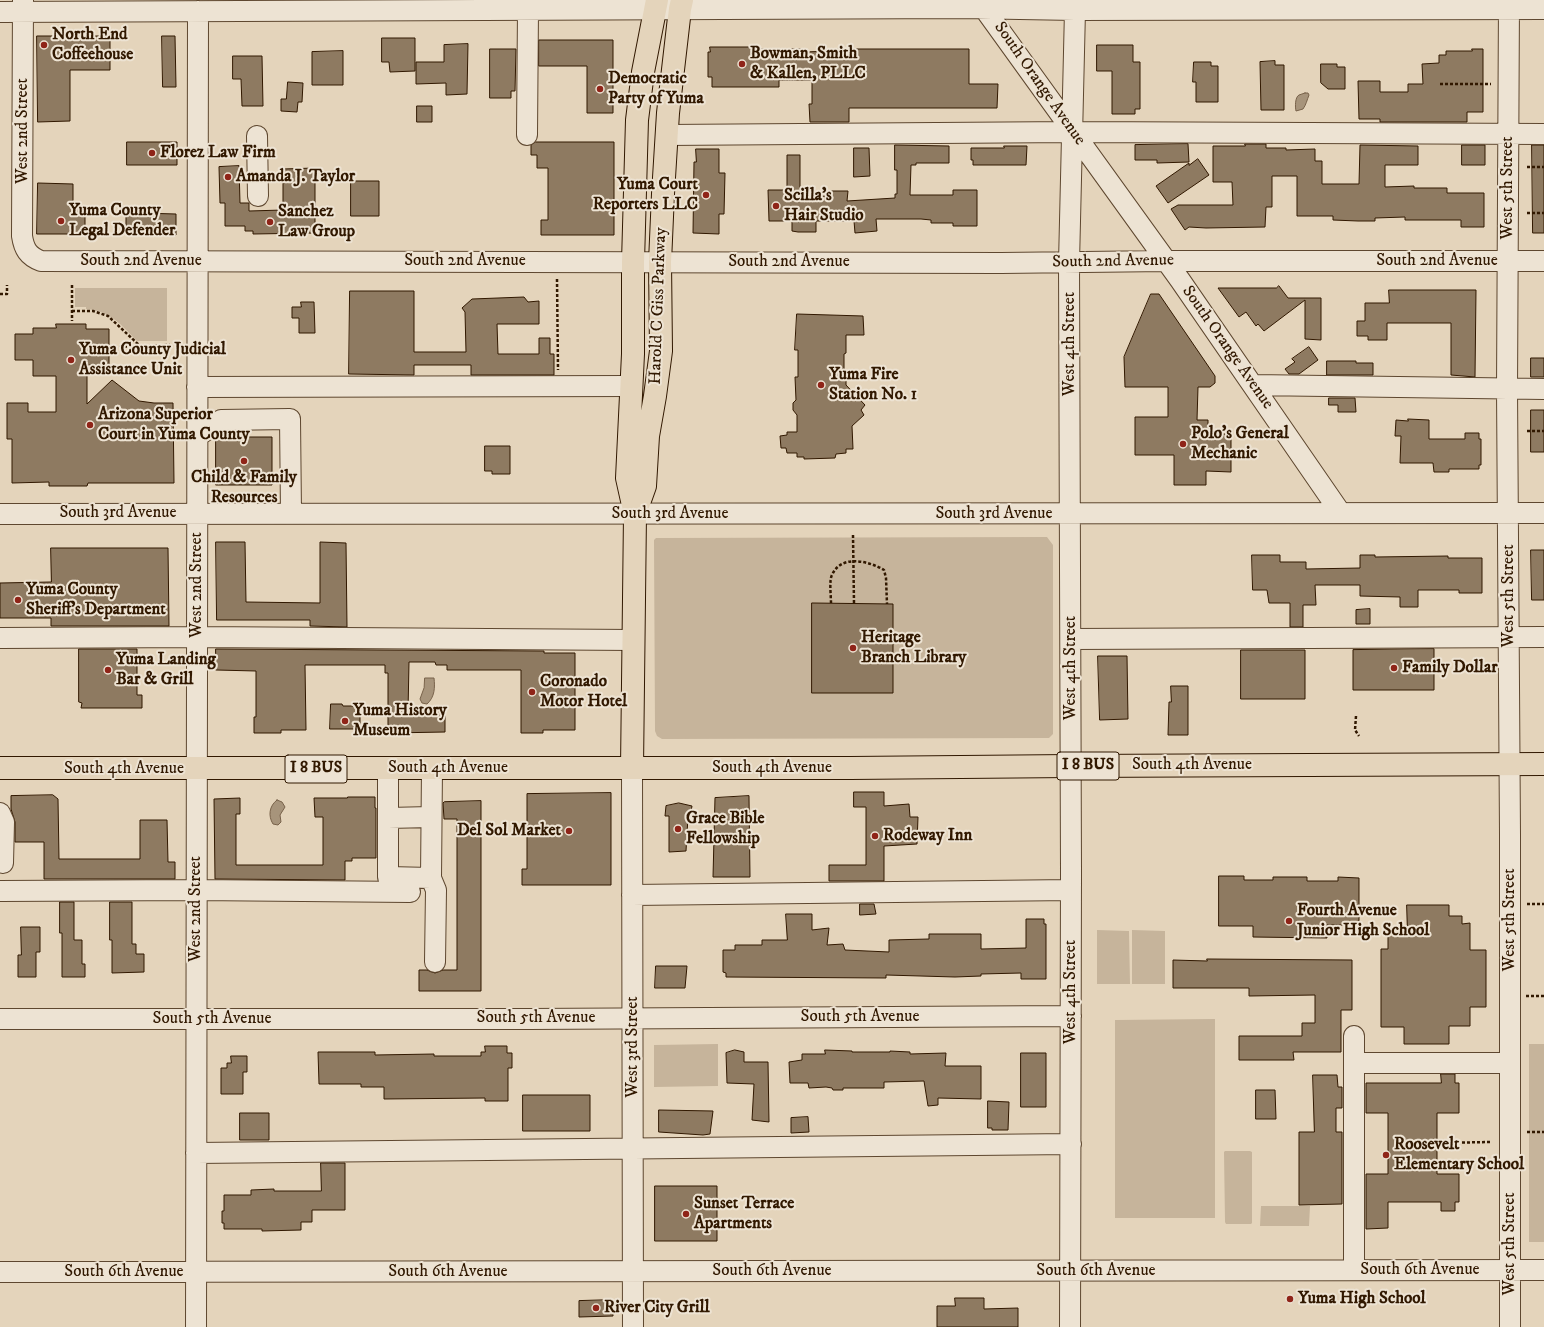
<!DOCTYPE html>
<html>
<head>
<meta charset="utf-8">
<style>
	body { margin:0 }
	canvas { display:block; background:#e4d4bb }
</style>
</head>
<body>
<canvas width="1544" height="1327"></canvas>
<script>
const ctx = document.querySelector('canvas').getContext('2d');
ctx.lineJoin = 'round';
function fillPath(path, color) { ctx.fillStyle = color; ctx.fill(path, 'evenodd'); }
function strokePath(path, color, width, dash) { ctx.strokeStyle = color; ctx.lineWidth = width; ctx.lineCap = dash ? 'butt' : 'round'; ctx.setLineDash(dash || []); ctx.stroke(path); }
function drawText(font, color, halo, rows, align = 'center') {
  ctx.font = font + ' "IM FELL DW Pica",serif'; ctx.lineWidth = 4; ctx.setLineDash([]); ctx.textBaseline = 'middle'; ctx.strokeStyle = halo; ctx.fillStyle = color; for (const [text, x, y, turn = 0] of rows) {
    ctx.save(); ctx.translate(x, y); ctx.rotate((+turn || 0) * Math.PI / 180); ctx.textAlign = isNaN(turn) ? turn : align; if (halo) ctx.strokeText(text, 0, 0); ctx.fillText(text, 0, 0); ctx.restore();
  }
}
fillPath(new Path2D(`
	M75 288H167V341H137C121 325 111 311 86 309V307H75Z
	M1047 537 1053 545V734L1049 738 662 739 657 736 655 731 654 540 656 538Z
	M1097 930 1129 931 1130 984H1097Z
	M1132 930 1165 931V984H1132Z
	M1215 1019V1218H1115V1020Z
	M718 1044V1086L654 1087V1045Z
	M1529 1044H1544V1242H1529Z
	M1225 1151H1250L1252 1152V1223L1251 1224H1226L1225 1222 1224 1152Z
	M1261 1206H1310L1309 1226H1260Z`), '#c6b49b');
const water = new Path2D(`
	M1305 93H1308L1309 95C1307 100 1306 105 1303 109L1296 111C1295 107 1295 97 1299 95 1301 94 1303 94 1305 93Z
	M425 678H434C435 687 435 697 427 704L422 703 420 699 424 688Z
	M277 800 282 802 285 807 280 815 281 822 278 825 273 824C268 816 269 806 277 800Z`);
fillPath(water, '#a7947b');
strokePath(water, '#78624a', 1);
const building = new Path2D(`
	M37 36H110V70H70V121L38 122Z
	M162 36H175L176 87H163Z
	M382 38H415V71L390 72 389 62H382Z
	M539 40H613V113H587V66H539Z
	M468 44 467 94 446 95V83L416 84V62H444V45Z
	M1097 45H1133V62H1140V109H1135V114H1112V71H1097Z
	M710 47H751V49H804V52L833 51V49H969V84H998L997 108H849V122H810L809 104H812V80H779V87H712V77H708V52H710Z
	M490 49H516L515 91H511V98H490Z
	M1472 49H1483V112H1467V122H1380V119H1359L1358 81H1380V92H1408V84H1423L1422 64 1439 63V55H1446V51H1472Z
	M343 51V85H312V52Z
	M233 56H262L263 106H242L241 79H233Z
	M1275 61V65H1284V110H1261L1260 62Z
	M1194 62H1211V66H1218V102H1196V82H1193Z
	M1321 64H1337V67H1345V89H1328L1321 83Z
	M288 82 303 83 302 102H298L297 112 281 111V99H286Z
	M417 106H432V122H417Z
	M127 142H177V165H127Z
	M536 142H614V235H541V220H548V168H537V155H531V145Z
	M1188 144 1189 162 1157 163V160H1135V145Z
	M1245 144H1266V148H1286V150L1315 149V161H1322V184H1359L1360 145 1418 146V165H1385V187L1414 186V188H1447V193H1484V227H1461V220H1405V217L1375 218V221H1358L1333 220V216H1297V176H1272V207H1266L1265 227 1206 228 1189 227 1185 230 1171 209 1178 205H1233L1232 182H1213V146H1245Z
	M895 145 949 146V163H916V165H911L910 195H953V190H977V226H953V223H931V220L921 219H876L877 231 855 233 854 221H816V232H798L792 231V221H769L768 190H787V155H800V197L829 196V191H848L847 201 895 198V194H897V170H895Z
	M1462 145H1485V165H1462Z
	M1532 145H1544V233H1533Z
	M1004 146H1027L1026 165H973V160H971V148H1004Z
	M854 148H869L870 176 854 177Z
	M696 149H719V173H725L724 214H719V234L693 233 694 162H696Z
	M1198 159 1209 175 1168 203 1156 186 1189 163V165Z
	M239 166 240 203H249V211L283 210V169L315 168V233L253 234V231H245V226H225V203H220L219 167Z
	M351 181H379V216H351Z
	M38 183 73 184V208H85V234H37Z
	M140 213 176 214V235L126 234V215H141Z
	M1279 286 1288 298H1321V340L1305 339V300L1264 331 1258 324 1256 326 1246 312 1239 317 1218 288H1276Z
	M1389 290H1476L1475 377 1451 375V323H1387V340H1368V336H1357V321H1365V303H1389Z
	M350 291H414V352H466L465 312 462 308 472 299 524 297 528 302 539 301V324H497L498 354H539V338H550V354H554V375H471V365H414V375L349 374Z
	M1151 294H1159L1215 376V383L1210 387H1198L1197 420H1208V434H1231V472L1206 471V485H1174V455H1135V417H1168V387H1125L1124 357Z
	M301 302H314L315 333H299V318H292V307H301Z
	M797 314 863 316 864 335H846V353L844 354V376H846V385L865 405 861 410 864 415 852 426 853 449H846V453L836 454 835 458 804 459V457H797V453H787L786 448H781L780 436 787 435V432H797V415L793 410V403L796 400 795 377H798V350H795Z
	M56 324H86V329H109V365H87V404L112 380 139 401 154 403H173L174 483H88L87 486H49V482L12 483V439H7V403H28V412H56V376H33V360H15V334H33V328H56Z
	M1309 347 1318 360 1299 374H1289L1285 369 1295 362 1292 359Z
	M1531 358H1544V377H1531Z
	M1327 361H1356V363H1373V375H1327Z
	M1329 398H1355L1356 412H1338V405H1329Z
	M1531 410H1544V452H1531Z
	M1408 419 1429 420V439H1465V433H1479V439H1481V465H1479V469H1449V472H1434L1433 463H1400L1401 436H1395L1396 420 1408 421Z
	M216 437H272V485H216Z
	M485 446H510V474H492V471H485Z
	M216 542H245L246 602 320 603V542L346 543 347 627 310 626V620H217Z
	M51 548H168L169 626H51V618H0V583L51 582Z
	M1531 550H1544V600H1532Z
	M1252 555H1280V562H1306V569L1360 568V555H1375V557L1448 556V558H1482V593H1459V590H1418V607H1400V597L1360 596V585H1315L1316 605H1303V627H1290V603H1269L1267 590H1253Z
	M812 603 893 604V693H812Z
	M1370 609V624H1356V610Z
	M79 649H137V695H142V708H81L82 703 79 702Z
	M216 649 544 651V653H575V730H543V733H521V670H447V665H436L435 662H409L408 712 445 711V732L390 733 391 728H388V673H385V665H305L306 730H281V733H254V717H256V671L216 670Z
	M1434 649V690H1353V650Z
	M1241 650H1305V699H1241Z
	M1098 656H1127L1128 719 1100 720Z
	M1171 686H1188V735H1168L1169 702H1171Z
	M331 704H342L343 706H357V707H360V729H330Z
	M854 792H884V806L909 804 910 817H918L917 844 884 846V881H829V865H866V807H854Z
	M611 793V885H522V869H527V794Z
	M53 795 58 799 59 859H140V820H167L168 862H175V879H44V842H15V822L11 809V796Z
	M749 796 750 877H713L715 798Z
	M348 797H375V808H376V858H352V861H345V880L215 879 214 799 240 798V814H236V865H323V817H315L314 798H347Z
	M481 801V991H419V970H427L435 973 443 970H457V819H444L443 803 444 802Z
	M679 803 692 806 690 817H688L686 851 669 852V816H665L666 806Z
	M1219 876H1244V880H1273V877H1307V881H1338V877L1359 878V925H1327V938L1253 937V926H1219Z
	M60 902H74V940H82V964H85V977H62V933H60Z
	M110 902H132V944H136V954H144V972L112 973V940H110Z
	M860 904H874L876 914 860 915Z
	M1407 905H1449V916H1462V924L1470 923V950H1486V1007H1470V1026H1449V1044H1404V1027H1381V949H1388V929H1407Z
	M786 914H812V930L829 928 827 945 843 944 845 950 889 952V940L929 939V934H981V949L1026 948V919H1044V924H1046V979H1021V973L981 974V976L955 977 886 975V978L726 977V973L723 972V950H735V945H762V940H787Z
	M21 927H40V952H36V977H18V955H21Z
	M1207 959 1352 960V1010H1341V1052H1293L1294 1060H1239V1036H1302V1023H1315V995L1249 996V988H1173V960L1207 961Z
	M656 966H687L685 988H655Z
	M485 1046H507V1053H512V1068H508V1101H485V1098L384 1099V1087H361V1084H319L318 1052H375V1055L434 1054V1056H481V1052H485Z
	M735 1050 744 1052V1062H768L769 1122 752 1120 754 1084 727 1083 726 1053Z
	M825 1050 852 1051V1052H890V1051L910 1052V1054L946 1053 945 1066H981V1099L938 1098V1105L928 1106 924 1081 884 1082V1088H843V1090H833L832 1088 826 1087 809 1088 808 1083H790L789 1062 802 1060V1054H825Z
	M1021 1053H1046V1107H1021Z
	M231 1056H247V1072H243V1094H221V1068H227V1063H231Z
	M1441 1074H1455V1083H1459V1113H1437V1174H1459V1202H1455V1211H1441V1202H1388V1228L1366 1229V1174H1388V1113H1366V1083H1441Z
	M1313 1075H1337L1338 1087H1342V1108H1336V1132H1342V1204L1299 1205V1132H1314Z
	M1256 1090H1275L1276 1119H1256Z
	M523 1095H590V1131H523Z
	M988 1101 1009 1102 1008 1130H992V1128H988Z
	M659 1110 713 1111 710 1134 703 1135 659 1132Z
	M240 1113H269V1140H240Z
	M808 1117 809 1132 791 1133V1118Z
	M321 1163H345V1210H312V1222H301V1230L262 1231V1229H224V1223H222V1211H224V1195H251V1190L274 1189V1191H321Z
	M655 1186H717V1241H655Z
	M955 1298H984V1309L1018 1308V1327H937V1306H955Z
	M613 1300V1316L579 1317V1301Z`);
fillPath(building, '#8e7a61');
strokePath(building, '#311800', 1);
const minor = new Path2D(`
	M23 0 22 236C24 249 28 256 41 261L1001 263 1166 261H1544
	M978 0 1180 280 1340 512
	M1509 0 1507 389 1510 834V1327
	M0 12 965 8 1075 10 1544 9
	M527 135 528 9
	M666 135 1072 132 1544 134
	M257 136 258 196
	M1253 385 1544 389
	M197 387 632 386
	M198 436 221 420 290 419 291 513
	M0 514 1544 513
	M0 638 197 637 633 640
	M1071 639 1544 637
	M432 768 431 878 436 890 435 962
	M632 768 633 1327
	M388 769V818
	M0 813 4 822 3 863
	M431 878 388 877V818L431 817
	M0 891 196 890 410 892
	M632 895 1071 890
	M0 1019H528L1071 1016
	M1364 1063H1510
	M196 1153 1071 1144
	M1354 1270V1036
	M0 1272 1544 1270
	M196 1327 198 11
	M1070 1327 1071 872 1069 263 1075 10`);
const major = new Path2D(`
	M635 514 645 486 648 436 655 396 661 351 660 262 663 194 668 113 680 9 682 0
	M0 768H850L1071 766 1544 764
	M632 768 635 514 627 478 633 354V262L637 120 643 72 657 0`);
strokePath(minor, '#5e472f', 22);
strokePath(major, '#311800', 24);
strokePath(new Path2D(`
	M1440 84H1491
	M1527 167H1544
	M1527 213H1544
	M557 279 558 370
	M72 285V321
	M0 294H7V285
	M72 311H93L108 316 140 346
	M109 347 170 345
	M1527 431H1544
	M853 535 854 603
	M831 603C831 596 829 580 832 575 841 554 869 561 884 570L886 578 887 604
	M1356 716 1355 730 1359 736
	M1527 904H1544
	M1526 996H1544
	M1527 1132H1544
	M1437 1143 1491 1142`), '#311800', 2.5, [3, 2]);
strokePath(minor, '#ede3d3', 20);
strokePath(major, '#e4d4bb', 22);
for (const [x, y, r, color] of [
	[44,45,4,"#8f2418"],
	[742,64,4,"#8f2418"],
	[600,89,4,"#8f2418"],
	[152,153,4,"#8f2418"],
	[228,177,4,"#8f2418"],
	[706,195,4,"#8f2418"],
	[776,206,4,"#8f2418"],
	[61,221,4,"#8f2418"],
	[270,222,4,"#8f2418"],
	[71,360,4,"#8f2418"],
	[821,385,4,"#8f2418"],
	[90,425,4,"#8f2418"],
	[1183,444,4,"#8f2418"],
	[244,461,4,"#8f2418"],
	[18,600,4,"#8f2418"],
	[853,648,4,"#8f2418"],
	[1394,668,4,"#8f2418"],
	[108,670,4,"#8f2418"],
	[532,692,4,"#8f2418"],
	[345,721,4,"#8f2418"],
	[678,829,4,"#8f2418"],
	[569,831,4,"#8f2418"],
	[875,836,4,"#8f2418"],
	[1289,921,4,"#8f2418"],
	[1386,1155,4,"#8f2418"],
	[686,1214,4,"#8f2418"],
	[1290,1299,4,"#8f2418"],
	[596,1308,4,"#8f2418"]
]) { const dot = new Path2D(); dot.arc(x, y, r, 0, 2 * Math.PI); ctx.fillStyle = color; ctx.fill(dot); strokePath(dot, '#ede3d3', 1.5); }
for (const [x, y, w] of [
	[1088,766,62],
	[316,769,62]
]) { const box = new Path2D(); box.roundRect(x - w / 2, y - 14, w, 28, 3); ctx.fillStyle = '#ede3d3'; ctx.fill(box); strokePath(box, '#311800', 1); }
drawText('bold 16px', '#311800', null, [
	["I 8 BUS",1088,766],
	["I 8 BUS",316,769]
]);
drawText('bold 17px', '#311800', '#ede3d3', [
	["North End",52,35],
	["Coffeehouse",52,55],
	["Bowman, Smith",750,54],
	["& Kallen, PLLC",750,74],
	["Democratic",608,79],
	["Party of Yuma",608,99],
	["Florez Law Firm",160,153],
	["Amanda J. Taylor",236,177],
	["Yuma Court",698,185,"right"],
	["Reporters LLC",698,205,"right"],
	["Scilla's",784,196],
	["Hair Studio",784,216],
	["Yuma County",69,211],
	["Legal Defender",69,231],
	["Sanchez",278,212],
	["Law Group",278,232],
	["Yuma County Judicial",79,350],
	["Assistance Unit",79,370],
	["Yuma Fire",829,375],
	["Station No. 1",829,395],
	["Arizona Superior",98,415],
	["Court in Yuma County",98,435],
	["Polo’s General",1191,434],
	["Mechanic",1191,454],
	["Child & Family",244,478,"center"],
	["Resources",244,498,"center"],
	["Yuma County",26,590],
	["Sheriff's Department",26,610],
	["Heritage",861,638],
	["Branch Library",861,658],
	["Yuma Landing",116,660],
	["Bar & Grill",116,680],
	["Family Dollar",1402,668],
	["Coronado",540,682],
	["Motor Hotel",540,702],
	["Yuma History",353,711],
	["Museum",353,731],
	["Grace Bible",686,819],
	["Fellowship",686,839],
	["Del Sol Market",561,831,"right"],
	["Rodeway Inn",883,836],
	["Fourth Avenue",1297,911],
	["Junior High School",1297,931],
	["Roosevelt",1394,1145],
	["Elementary School",1394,1165],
	["Sunset Terrace",694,1204],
	["Apartments",694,1224],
	["Yuma High School",1298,1299],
	["River City Grill",604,1308]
], 'left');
drawText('17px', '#311800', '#ede3d3', [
	["South Orange Avenue",1039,84,55],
	["West 2nd Street",23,131,-90],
	["West 5th Street",1508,188,-90],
	["South 2nd Avenue",141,261],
	["South 2nd Avenue",465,261],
	["South 2nd Avenue",1437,261],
	["South 2nd Avenue",789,262],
	["South 2nd Avenue",1113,262,-1],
	["Harold C Giss Parkway",659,306,-88],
	["West 4th Street",1070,344,-90],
	["South Orange Avenue",1227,348,55],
	["South 3rd Avenue",118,513],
	["South 3rd Avenue",670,514],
	["South 3rd Avenue",994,514],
	["West 2nd Street",197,585,-90],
	["West 5th Street",1509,596,-90],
	["West 4th Street",1071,668,-90],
	["South 4th Avenue",1192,765],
	["South 4th Avenue",448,768],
	["South 4th Avenue",772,768],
	["South 4th Avenue",124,769],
	["West 2nd Street",196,909,-90],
	["West 5th Street",1510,920,-90],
	["West 4th Street",1071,992,-90],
	["South 5th Avenue",860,1017],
	["South 5th Avenue",536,1018],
	["South 5th Avenue",212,1019],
	["West 3rd Street",633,1047,-90],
	["West 5th Street",1510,1244,-90],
	["South 6th Avenue",1420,1270],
	["South 6th Avenue",772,1271],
	["South 6th Avenue",1096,1271],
	["South 6th Avenue",124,1272],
	["South 6th Avenue",448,1272]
]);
</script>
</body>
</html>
